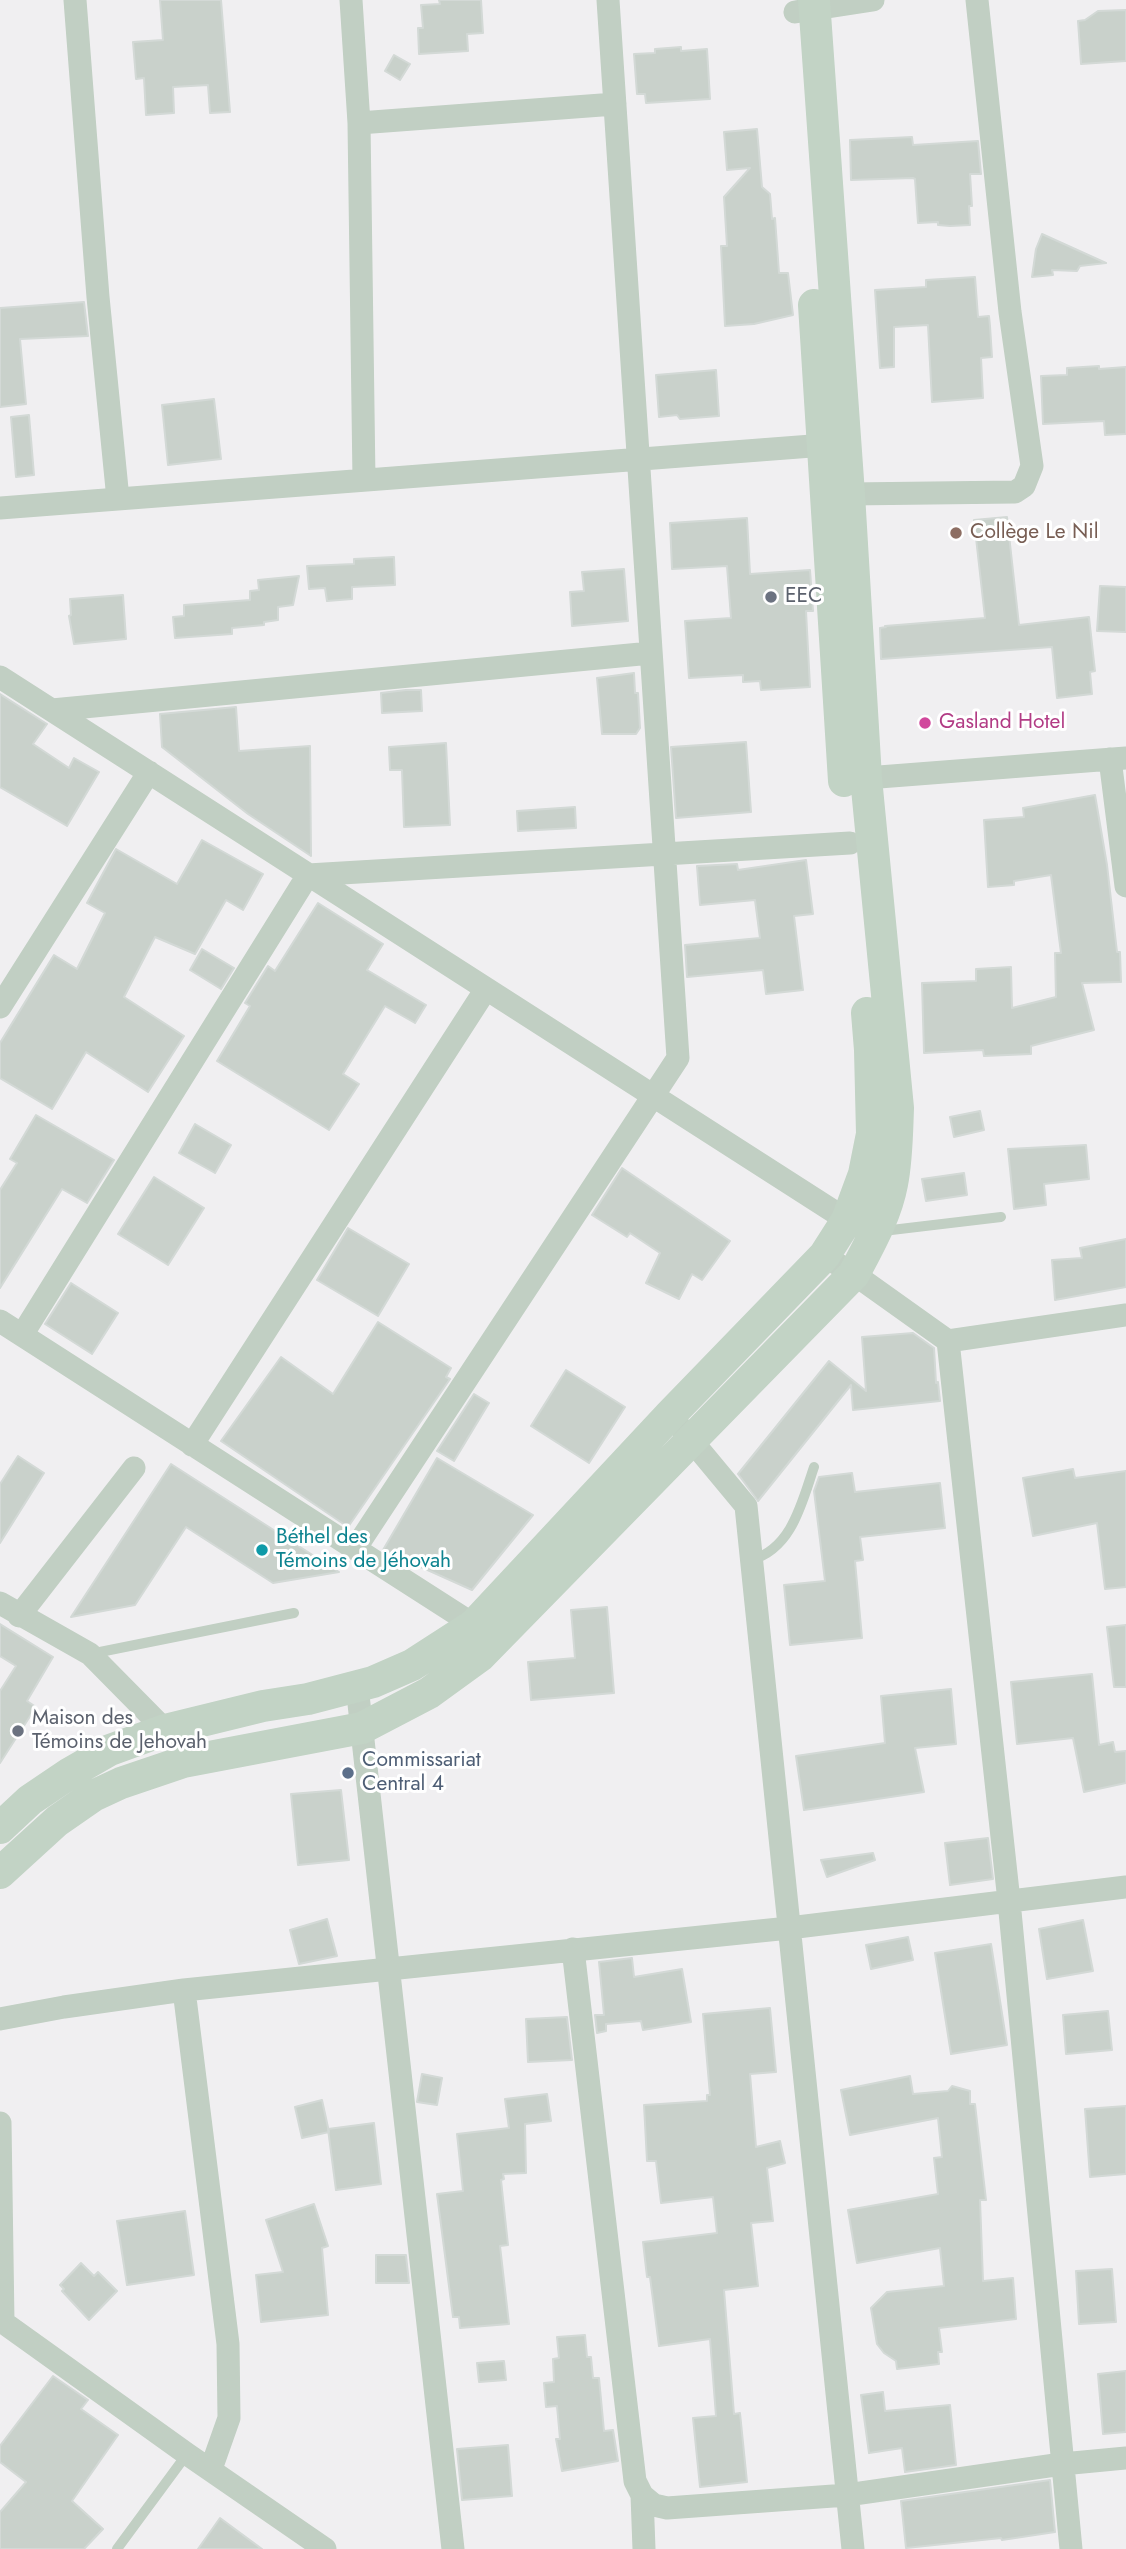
<!DOCTYPE html>
<html>
<head>
<meta charset="utf-8">
<style>
	body { margin:0 }
	canvas { display:block; background:#f0eff1 }
</style>
</head>
<body>
<canvas width="1126" height="2549"></canvas>
<script>
const ctx = document.querySelector('canvas').getContext('2d');
ctx.lineJoin = 'round';
function fillPath(path, color) { ctx.fillStyle = color; ctx.fill(path, 'evenodd'); }
function strokePath(path, color, width, dash) { ctx.strokeStyle = color; ctx.lineWidth = width; ctx.lineCap = dash ? 'butt' : 'round'; ctx.setLineDash(dash || []); ctx.stroke(path); }
function drawText(font, color, halo, rows, align = 'center') {
  ctx.font = font + ' Jost,sans-serif'; ctx.lineWidth = 6; ctx.setLineDash([]); ctx.textBaseline = 'middle'; ctx.strokeStyle = halo; ctx.fillStyle = color; for (const [text, x, y, turn = 0] of rows) {
    ctx.save(); ctx.translate(x, y); ctx.rotate((+turn || 0) * Math.PI / 180); ctx.textAlign = isNaN(turn) ? turn : align; if (halo) ctx.strokeText(text, 0, 0); ctx.fillText(text, 0, 0); ctx.restore();
  }
}
const building = new Path2D(`
	M160 0H221L230 112 210 113 208 85 173 87 174 113 146 115 144 78 136 79 133 42 163 40Z
	M439 0H481L483 33 467 34 468 51 419 54 418 28H423L421 5 440 4Z
	M1126 10V61L1081 64 1078 21 1085 20 1098 11Z
	M681 47V51L707 49 710 99 646 103 645 94H637L634 54 655 53V49Z
	M394 55 410 64 400 80 385 71Z
	M757 129 762 187 770 194 772 219 775 218 779 273H788L793 315 754 324 725 326 721 246H727L724 197 750 168 727 170 724 132Z
	M912 137 913 145 978 141 981 174H970L972 206H969L970 225 950 226 938 225V222L918 223 915 179 913 178 851 180 850 140Z
	M1042 234 1106 263 1080 266 1077 271 1052 270 1053 275 1032 277 1036 249Z
	M975 277 978 317 989 316 990 326 992 357 981 358 983 398 932 402 928 325 894 327V367L880 368 875 290 926 287V280Z
	M84 302 88 336 20 339 26 404 0 407V308Z
	M1099 366V369L1126 367V434L1105 435 1104 421 1043 424 1041 376 1067 375V368Z
	M716 370 719 416 680 419 677 415 659 417 656 375Z
	M214 399 221 459 168 465 162 405Z
	M29 415 34 475 16 477 11 417Z
	M1007 517 1019 625 1089 617 1095 671 1090 672 1092 694 1057 698 1052 647 881 659 880 628 886 627 885 626 985 618 974 520Z
	M747 518 750 574 810 570 813 611H806L810 687 761 690 760 681 743 682V675L689 678 685 621 731 618 727 566 672 569 670 523Z
	M394 557 395 585 352 587V599L327 601 325 588 309 589 307 566 354 564V559Z
	M624 569 628 621 572 626 570 592 584 591 582 572Z
	M299 576 293 605 278 607V620L264 622V625L232 628V634L175 638 173 617 184 616V605L250 600V591L259 590 258 580Z
	M1100 586 1126 587V632L1097 631Z
	M123 595 126 639 74 644 69 616 71 615 70 599Z
	M634 673 635 693H638L640 728 636 734H602L597 678Z
	M406 690H421L422 711 382 713 381 693Z
	M0 694 47 724 33 744 69 768 74 758 99 772 67 826 0 787Z
	M236 707 239 751 310 746 311 856 248 814 162 747 160 714Z
	M746 742 751 812 676 818 671 747Z
	M446 743 450 825 404 827 402 770H390L389 747Z
	M1095 795 1107 865 1117 952H1120L1121 982 1082 983 1094 1030 1031 1046V1054L984 1056 983 1050 924 1053 922 983 976 981V969L1011 967 1012 1008 1056 997 1055 953H1061L1051 875 1014 881V885L988 887 984 820 1024 817 1023 808Z
	M575 807 576 828 518 831 517 811Z
	M202 840 263 874 243 910 226 900 195 954 155 937 124 997 184 1036 148 1092 86 1052 52 1109 0 1078V1043L54 955 77 969 105 913 87 903 116 849 177 884Z
	M806 860 813 914 794 916 803 990 766 994 763 970 687 977 685 945 760 938 755 900 700 905 697 866 737 864 738 870Z
	M318 903 383 944 367 970 426 1005 415 1023 385 1006 343 1074 359 1084 329 1130 217 1061 250 1006 245 1003 268 966 275 971Z
	M202 949 234 968 221 989 190 970Z
	M980 1111 984 1130 954 1137 950 1117Z
	M36 1115 114 1160 87 1203 62 1189 0 1288V1190L17 1163 10 1159Z
	M195 1124 231 1145 215 1173 179 1153Z
	M1086 1145 1089 1179 1044 1184 1046 1205 1014 1209 1008 1149Z
	M622 1168 730 1241 702 1280 692 1274 679 1299 646 1283 660 1253 630 1233 627 1237 592 1215Z
	M964 1173 967 1195 926 1201 922 1179Z
	M154 1177 204 1208 168 1265 118 1234Z
	M348 1228 409 1264 378 1316 317 1280Z
	M1126 1239V1287L1055 1300 1052 1260 1082 1258 1080 1248Z
	M71 1283 118 1313 92 1354 45 1324Z
	M378 1322 451 1368 446 1377 450 1379 348 1527 221 1441 281 1357 333 1394Z
	M913 1333 934 1348 936 1383 938 1382 940 1401 853 1410 851 1385 758 1501 738 1474 829 1361 866 1391 862 1337Z
	M566 1370 625 1407 589 1463 531 1426Z
	M474 1394 489 1403 454 1461 437 1451Z
	M18 1456 44 1473 0 1543V1484Z
	M437 1458 533 1515 472 1590 383 1550Z
	M171 1464 339 1572 273 1583 186 1527 135 1605 71 1617Z
	M1073 1469 1075 1478 1126 1471V1587L1105 1589 1097 1523 1033 1536 1023 1478Z
	M852 1473 855 1492 940 1483 945 1528 860 1537 863 1560 855 1561 862 1638 790 1645 784 1585 825 1581 814 1491 819 1477Z
	M607 1607 614 1693 531 1700 528 1662 575 1658 571 1610Z
	M0 1624 53 1657 27 1701 36 1707 0 1763V1691L16 1666 0 1656Z
	M1126 1625V1687H1114L1107 1627Z
	M1092 1674 1099 1745 1113 1742 1115 1752 1126 1751V1783L1084 1792 1073 1738 1017 1744 1011 1682Z
	M951 1689 956 1744 915 1748 924 1792 804 1810 796 1756 885 1743 881 1696Z
	M341 1790 349 1860 298 1865 291 1794Z
	M988 1838 993 1879 950 1885 945 1843Z
	M873 1853 875 1860 827 1877 821 1860Z
	M327 1919 337 1956 299 1964 290 1930Z
	M1083 1920 1093 1971 1047 1979 1039 1929Z
	M908 1937 913 1960 871 1969 866 1945Z
	M991 1944 1007 2045 951 2054 935 1953Z
	M632 1958 634 1977 682 1969 691 2022 643 2030 641 2021 606 2024V2031L597 2033 595 2015H604L599 1962Z
	M770 2008 776 2072 750 2074 756 2147 780 2141 785 2163 767 2168 773 2221 751 2223 758 2286 724 2290 734 2414 740 2413 747 2482 700 2487 693 2418 716 2416 710 2339 659 2346 650 2277H647L643 2242 717 2233 713 2197 661 2203 656 2161H647L644 2105 707 2101V2095H710L703 2014Z
	M1108 2011 1112 2050 1066 2054 1063 2015Z
	M567 2017 572 2060 528 2062 526 2019Z
	M422 2074 442 2078 437 2105 417 2102Z
	M910 2076 913 2094 948 2091 952 2086 970 2091V2104H975L986 2200H980L983 2281 1013 2278 1016 2319 939 2328 942 2352H938L939 2364 897 2369 896 2361 884 2353 877 2344 871 2308 887 2292 944 2286 940 2248 857 2263 848 2210 938 2194 934 2158 942 2157 938 2118 850 2135 841 2090Z
	M547 2094 551 2121 525 2124 526 2173 503 2174 504 2179 501 2180 508 2245 500 2246 509 2324 460 2328 459 2317H453L437 2194 463 2191 457 2134 509 2128 505 2099Z
	M322 2100 329 2132 302 2138 295 2107Z
	M1126 2106V2174L1090 2177 1085 2109Z
	M374 2123 381 2184 336 2190 328 2129Z
	M314 2204 328 2246 322 2248 328 2315 261 2322 256 2275 283 2272 266 2220Z
	M185 2211 194 2275 127 2285 117 2221Z
	M376 2255H406L409 2283H376Z
	M81 2263 94 2276 98 2272 117 2291 89 2320 62 2291 64 2289 60 2285Z
	M1112 2269 1116 2322 1079 2324 1076 2271Z
	M585 2335 587 2357H591L593 2378H599L604 2431 613 2430 618 2461 562 2471 556 2439H560L557 2406 546 2407 544 2383 554 2382 553 2359 559 2358 557 2337Z
	M504 2361 506 2380 479 2382 477 2363Z
	M1126 2371V2432L1103 2434 1098 2374Z
	M53 2376 88 2400 81 2409 118 2435 72 2501 103 2529 84 2549H0V2512L26 2482 0 2462V2446Z
	M883 2392 885 2411 950 2405 956 2465 905 2472 902 2448 869 2453 861 2395Z
	M508 2445 512 2496 462 2500 457 2449Z
	M1050 2480 1055 2532 1002 2540 1001 2538 906 2548 901 2501Z
	M220 2518 262 2549H198Z`);
fillPath(building, '#c9d1cb');
strokePath(building, '#d3d9d6', 2);
strokePath(new Path2D(`
	M883 1231 1001 1217
	M751 1560C792 1549 802 1502 814 1467
	M90 1654 294 1613
	M117 2549 187 2454`), '#c1cfc3', 10);
strokePath(new Path2D(`
	M75 0 98 297 118 499
	M351 0 359 123 364 480
	M795 12 873 0
	M359 123 615 104
	M849 494 1015 492 1024 486 1032 466 1010 312 977 0
	M0 508 838 444
	M0 677 847 1220
	M52 710 651 653
	M1110 759 1126 886
	M866 778 1126 758
	M0 1007 149 772
	M824 1256 854 1274 948 1341 1126 1315
	M0 1321 474 1625
	M22 1335 308 875 850 843
	M948 1341 1009 1901 1071 2549
	M682 1429 746 1506 853 2549
	M192 1445 486 989
	M355 1549 678 1058 608 0
	M0 1603 90 1654 165 1730
	M19 1616 134 1468
	M357 1686 453 2549
	M573 1949 635 2481 642 2495 644 2549
	M184 1990 228 2344 229 2418 211 2469
	M0 2019 64 2007 184 1990 789 1928 1126 1887
	M0 2123 3 2322
	M0 2320 187 2454 325 2549
	M642 2495 654 2505 667 2508 847 2495 1062 2464 1126 2458`), '#c1cfc3', 23);
strokePath(new Path2D(`
	M814 305 844 781
	M0 1828 30 1800 70 1773 110 1750 165 1730 263 1706 308 1699 373 1682 412 1665 474 1625 670 1415 824 1256 847 1220 864 1174 872 1134 870 1050 867 1013
	M0 1873 57 1821 93 1796 121 1783 183 1762 362 1728 429 1693 480 1656 854 1274C869 1245 886 1216 892 1184 897 1159 897 1133 898 1108L866 778 849 494 814 0`), '#c2d3c5', 32);
for (const [x, y, r, color] of [
	[956,533,7,"#8d6e63"],
	[771,597,7,"#6b7280"],
	[925,723,7,"#d1479c"],
	[262,1550,7,"#0f9aa8"],
	[18,1731,7,"#6b7280"],
	[348,1773,7,"#5c6f8a"]
]) { const dot = new Path2D(); dot.arc(x, y, r, 0, 2 * Math.PI); ctx.fillStyle = color; ctx.fill(dot); strokePath(dot, '#fff', 2.5); }
drawText('21px', '#785e54', '#fff', [
	["Collège Le Nil",970,533]
], 'left');
drawText('21px', '#5b616d', '#fff', [
	["EEC",785,597],
	["Maison des",32,1719],
	["Témoins de Jehovah",32,1743]
], 'left');
drawText('21px', '#b23c85', '#fff', [
	["Gasland Hotel",939,723]
], 'left');
drawText('21px', '#0d838f', '#fff', [
	["Béthel des",276,1538],
	["Témoins de Jéhovah",276,1562]
], 'left');
drawText('21px', '#4e5e75', '#fff', [
	["Commissariat",362,1761],
	["Central 4",362,1785]
], 'left');
</script>
</body>
</html>
